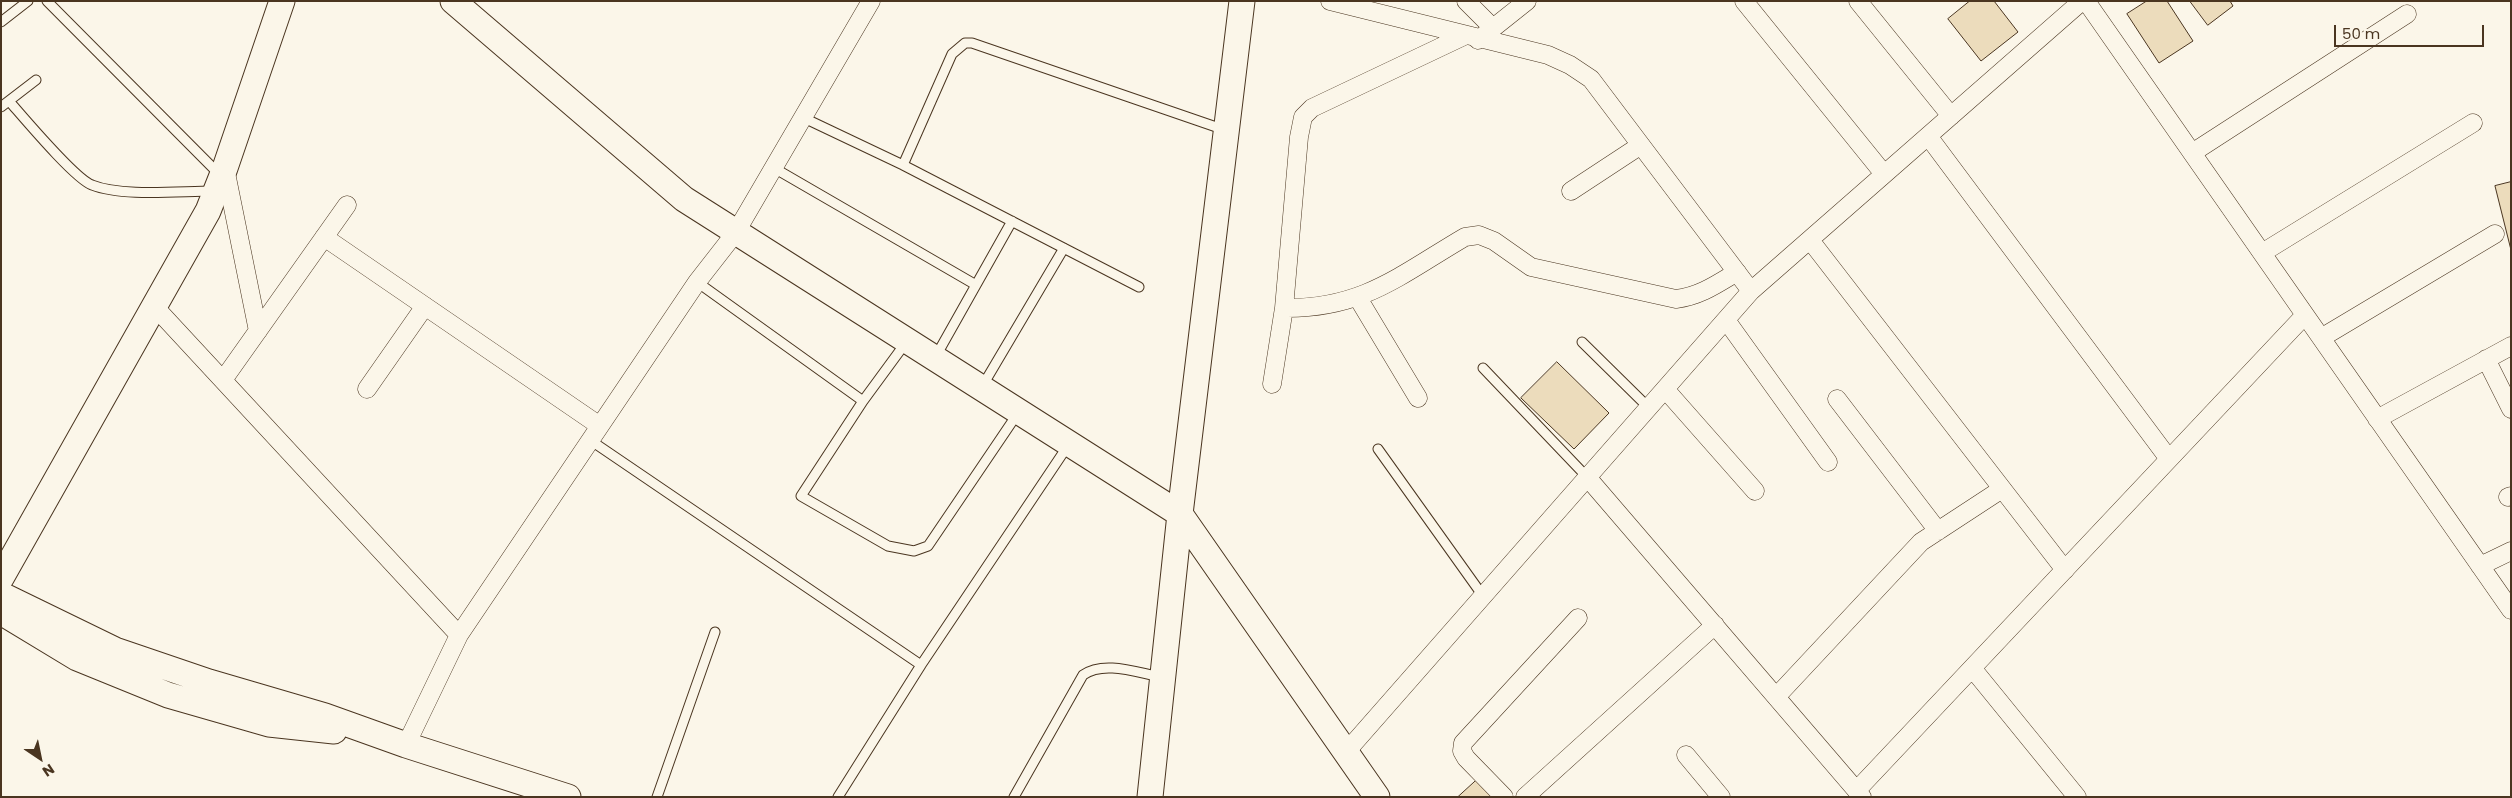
<!DOCTYPE html>
<html>
<head>
<meta charset="utf-8">
<style>
	body { margin:0 }
	#map { position:relative; width:2512px; height:798px; overflow:hidden; background:#fbf6e9; font-family:Poppins,sans-serif }
	canvas { display:block }
	.frame { position:absolute; inset:0; border:2px solid #4a3520; pointer-events:none }
	.north { position:absolute; left:15px; top:733px; width:50px; height:50px; -webkit-text-stroke:4px #fbf6e9; paint-order:stroke; rotate:146deg; font-size:14px; font-weight:700; line-height:20px; text-align:center; color:#4a3520 }
	.north::after { content:''; display:block; margin:auto; width:18px; height:22px; background:#4a3520; clip-path:polygon(50% 0,100% 100%,50% 72%,0 100%) }
	.scale { position:absolute; left:2334px; top:25px; width:150px; height:22px; box-sizing:border-box; border:2px solid #4a3520; border-top:0; padding-left:6px; font-size:15px; line-height:18px; white-space:nowrap; color:#4a3520; -webkit-text-stroke:4px #fbf6e9; paint-order:stroke }
</style>
</head>
<body>
<div id="map">
<canvas width="2512" height="798"></canvas>
<div class="frame"></div>
<div class="north">N</div>
<div class="scale">50 m</div>
</div>
<script>
const ctx = document.querySelector('canvas').getContext('2d');
ctx.lineJoin = 'round';
function fillPath(path, color) { ctx.fillStyle = color; ctx.fill(path, 'evenodd'); }
function strokePath(path, color, width, dash) { ctx.strokeStyle = color; ctx.lineWidth = width; ctx.lineCap = dash ? 'butt' : 'round'; ctx.setLineDash(dash || []); ctx.stroke(path); }
const building = new Path2D(`
	M1970 1H1994L2018 32 1981 61 1948 19Z
	M2147 1H2167L2193 41 2159 63 2127 14Z
	M2190 1H2230L2233 6 2208 25Z
	M2511 182V250L2495 186Z
	M1557 362 1609 413 1574 449 1521 398Z
	M1479 778 1495 797H1458Z`);
fillPath(building, '#ecdcbc');
strokePath(building, '#4a3520', 1);
const lane = new Path2D(`
	M47 1 220 175
	M1 22 28 1
	M9 101C24 118 75 179 92 185 122 197 179 191 213 191
	M1 107 36 80
	M804 118 903 165 1139 287
	M903 165 952 54 965 43H972L1225 130
	M774 168 976 285
	M697 282 863 401
	M907 341 863 401 801 496 888 546 914 551 928 546 1018 413
	M1582 342 1649 408
	M936 356 1012 221
	M1483 368 1587 477
	M983 385 1064 248
	M590 440 921 665
	M1378 449 1483 596
	M657 797 715 632
	M838 797 921 665 1069 444
	M1014 797 1083 675C1104 660 1138 673 1162 677`);
const street = new Path2D(`
	M1330 1 1548 55 1570 65 1591 79 1751 291
	M1466 1 1493 28
	M1744 1 1884 174
	M1858 1 1951 116
	M2086 1 2511 610
	M1478 40 1527 1
	M1928 136 2169 459
	M2192 153 2407 14
	M225 168 258 331
	M1571 191 1641 145
	M324 237 600 426
	M1810 240 2065 570
	M2262 253 2473 123
	M1358 298 1418 398
	M154 306 459 635
	M1284 308C1363 309 1400 275 1465 237L1479 235 1494 241 1531 267 1676 299C1700 296 1717 284 1737 272
	M1726 320 1828 462
	M2321 338 2495 234
	M2486 359 2511 409
	M223 380 347 205
	M1272 384 1284 308 1299 137 1303 117 1312 108 1464 36
	M367 389 425 306
	M1665 389 1755 491
	M1837 399 1938 531
	M2377 419 2511 346
	M1587 477 1862 797
	M2508 497 2511 496
	M2480 566 2511 551
	M1972 668 2077 797
	M1776 697 1921 542 2002 489
	M406 745 459 635 697 282 736 232 871 1
	M1346 752 1751 291 2082 1
	M1686 755 1721 797
	M1857 790 2305 315
	M1504 797 1466 758 1462 751 1463 743 1578 618
	M1525 797 1715 625`);
const secondary = new Path2D(`
	M453 1 684 199 1180 514 1377 797
	M1 578 208 211 225 168 282 1
	M4 596 115 650 209 682 325 716 406 745 568 797
	M1 612 77 658 168 695 269 724 334 731
	M1150 797 1180 514 1242 1`);
strokePath(lane, '#4a3520', 11);
strokePath(street, '#4a3520', 19);
strokePath(secondary, '#4a3520', 27);
strokePath(lane, '#fbf6e9', 9);
strokePath(street, '#fbf6e9', 18);
strokePath(secondary, '#fbf6e9', 25);
</script>
</body>
</html>
